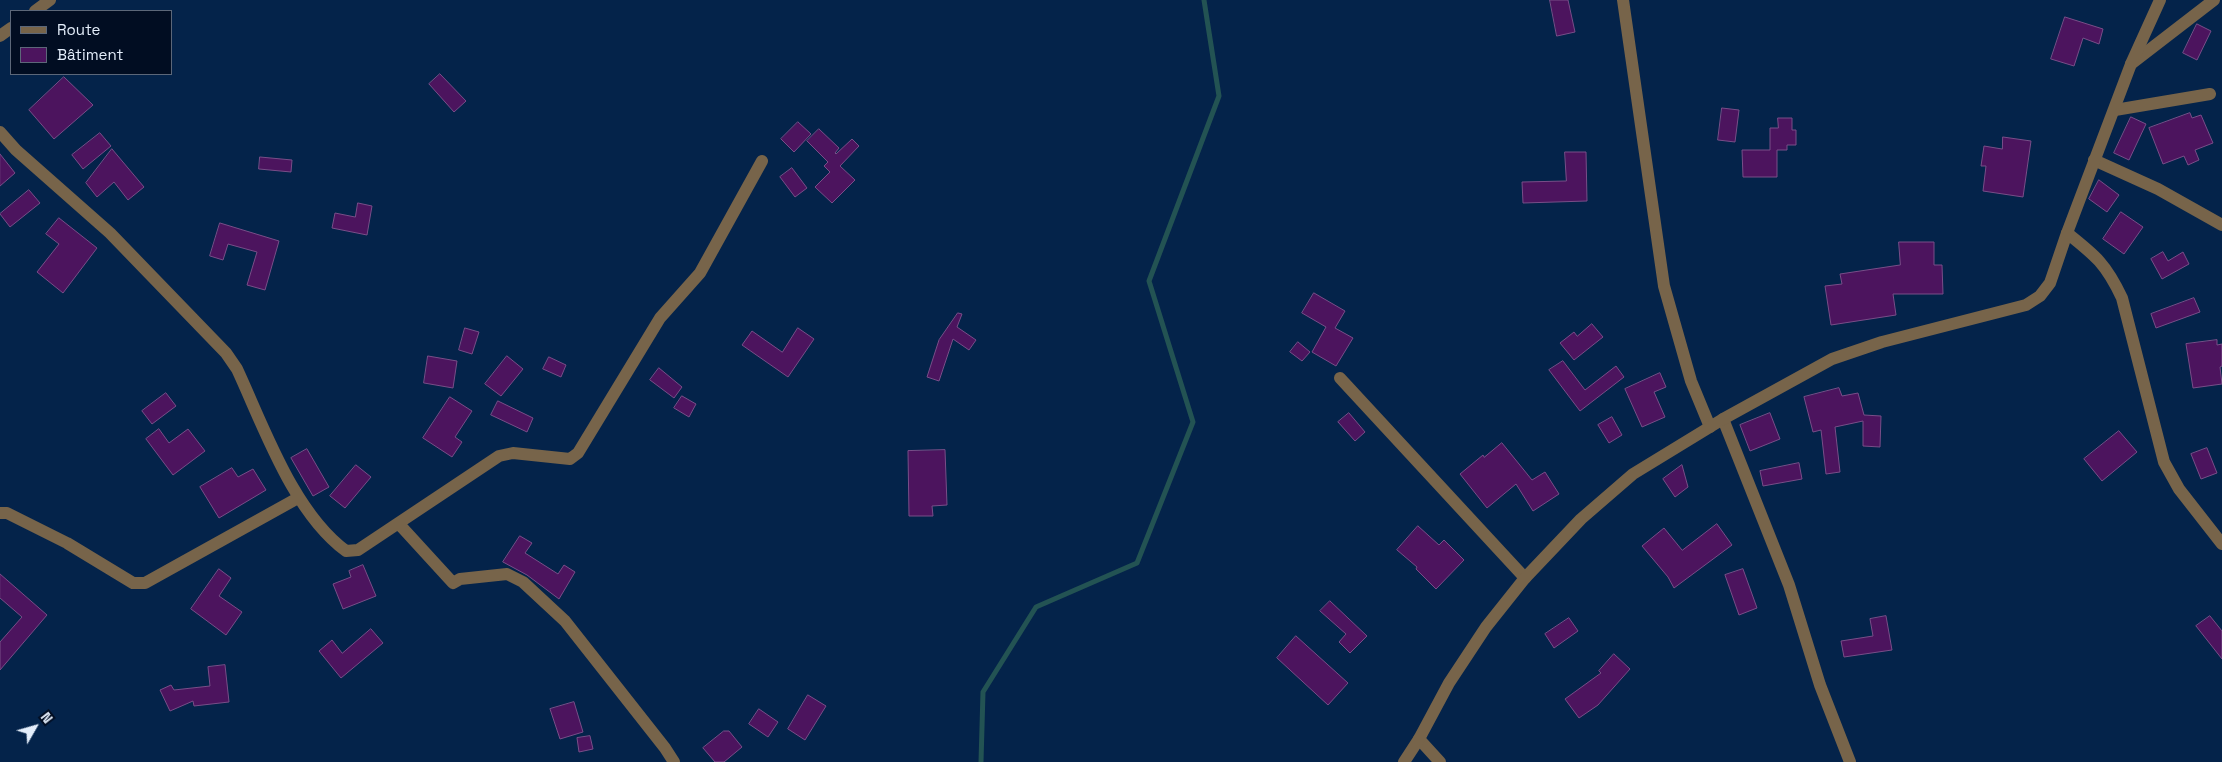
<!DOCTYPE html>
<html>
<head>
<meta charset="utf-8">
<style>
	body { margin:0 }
	#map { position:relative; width:2222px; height:762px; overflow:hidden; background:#04234a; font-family:"Space Grotesk",sans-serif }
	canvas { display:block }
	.legend { position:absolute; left:10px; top:10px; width:162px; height:65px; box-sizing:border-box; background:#010d22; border:1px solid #5c6779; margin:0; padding:6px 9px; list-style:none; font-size:15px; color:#e4eefb }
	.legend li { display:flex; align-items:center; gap:10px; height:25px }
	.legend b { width:25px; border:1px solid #5c6779 }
	.north { position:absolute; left:10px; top:702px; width:50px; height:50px; -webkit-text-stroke:4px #010d22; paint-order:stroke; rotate:52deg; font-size:14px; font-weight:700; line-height:20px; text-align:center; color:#e4eefb }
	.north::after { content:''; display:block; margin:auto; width:18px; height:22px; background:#e4eefb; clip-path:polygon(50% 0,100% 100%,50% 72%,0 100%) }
</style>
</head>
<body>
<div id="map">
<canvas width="2222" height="762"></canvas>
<ul class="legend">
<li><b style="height:6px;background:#77644a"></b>Route</li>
<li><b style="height:14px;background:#4c145e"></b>Bâtiment</li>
</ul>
<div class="north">N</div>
</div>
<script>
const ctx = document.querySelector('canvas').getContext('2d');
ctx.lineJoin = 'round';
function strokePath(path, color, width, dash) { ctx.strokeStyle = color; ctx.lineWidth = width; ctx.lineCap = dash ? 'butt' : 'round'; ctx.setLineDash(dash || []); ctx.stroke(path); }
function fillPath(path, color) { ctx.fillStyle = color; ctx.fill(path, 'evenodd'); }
strokePath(new Path2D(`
	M981 762 983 692 1036 607 1137 563 1193 422 1149 281 1219 96 1204 0`), '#235353', 5);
const building = new Path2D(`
	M1550 0H1568L1575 32 1557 36Z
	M2065 17 2103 29 2099 44 2083 38 2074 66 2051 59Z
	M2197 24 2211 31 2197 60 2183 53Z
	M440 74 466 101 454 112 429 84Z
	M64 77 93 105 54 139 29 110Z
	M1722 108 1739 110 1735 142 1718 140Z
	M2190 113 2192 118 2201 115 2213 143 2195 150 2199 160 2188 165 2184 156 2163 164 2149 128Z
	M2131 117 2146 124 2129 160 2114 153Z
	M1778 118H1792V130H1796V145H1787V150H1777V177H1743L1742 150H1770V128H1778Z
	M798 122 811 134 794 152 781 139Z
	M819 129 839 148 835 153 836 154 852 139 859 146 840 166 855 180 832 203 815 187 830 172 824 166 828 162 807 141Z
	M100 133 111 146 83 169 72 155Z
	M2003 137 2031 141 2023 197 1983 191 1986 166H1981L1984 146 2002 149Z
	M112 149 144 187 128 200 114 182 97 197 86 183Z
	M1565 152H1586L1587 201 1523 203 1522 182 1566 181Z
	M0 154 15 173 0 186Z
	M260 157 292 160 291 172 259 169Z
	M792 168 807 188 795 197 780 177Z
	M2099 180 2119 195 2107 212 2089 199Z
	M29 190 40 203 10 227 0 214Z
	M358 203 372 206 367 235 332 228 335 213 355 217Z
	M2121 212 2143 227 2124 254 2103 239Z
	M59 218 97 248 63 293 37 272 59 244 46 234Z
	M220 223 279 241 265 290 247 285 257 252 228 244 223 260 210 256Z
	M1899 242H1934V265H1942L1943 294H1893L1896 315 1831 325 1825 286 1842 284 1840 274 1900 265Z
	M2163 252 2168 261 2183 252 2189 264 2162 279 2151 259Z
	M1314 293 1345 311 1335 328 1353 338 1336 366 1312 352 1326 327 1302 313Z
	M2194 298 2200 312 2156 328 2151 314Z
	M958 313 962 314 957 327 976 340 969 350 953 339 939 381 927 377 939 340Z
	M1592 324 1603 337 1574 360 1560 343 1574 332 1577 336Z
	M465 328 479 332 472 354 459 350Z
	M798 328 814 339 788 377 742 345 752 331 782 352Z
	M2217 340V345L2222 344V366L2220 367 2222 384 2193 388 2186 344Z
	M1298 342 1310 352 1302 361 1290 352Z
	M428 356 457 361 453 388 424 383Z
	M507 356 523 369 501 396 485 384Z
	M549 357 566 365 561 377 543 369Z
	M1563 361 1585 390 1616 366 1624 377 1580 411 1549 370Z
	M659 368 682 387 674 398 650 380Z
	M1660 373 1666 387 1654 392 1665 417 1642 427 1625 389Z
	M1839 388 1842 396 1858 393 1864 415 1881 416 1880 447 1863 446V421L1835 427 1840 472 1826 474 1821 430 1813 432 1804 397Z
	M166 393 176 406 152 424 142 411Z
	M682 396 696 404 689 417 674 408Z
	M450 397 472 411 455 437 462 442 452 457 423 438Z
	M498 401 533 418 527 432 491 415Z
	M1349 413 1365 432 1355 441 1338 422Z
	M1770 413 1780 439 1750 451 1740 425Z
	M1612 417 1622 435 1609 443 1598 425Z
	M159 429 169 443 188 429 205 451 173 475 146 439Z
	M2119 431 2137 452 2102 481 2084 459Z
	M1502 443 1532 480 1545 472 1559 494 1533 511 1516 484 1487 508 1460 474 1483 455 1484 457Z
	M2207 448 2217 473 2201 479 2191 454Z
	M307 449 329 487 313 496 291 458Z
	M945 450 947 505 932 506 933 516H909L908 451Z
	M1799 463 1802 479 1763 486 1760 471Z
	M356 465 371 477 345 508 330 496Z
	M1682 465 1688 487 1675 497 1663 479Z
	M232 468 238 477 253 469 266 490 219 518 200 487Z
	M1717 524 1732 545 1674 588 1668 577 1642 546 1664 528 1682 550Z
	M1418 526 1439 545 1444 540 1464 560 1436 589 1416 569 1417 567 1397 550Z
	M520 536 532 543 525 553 558 574 564 565 575 572 559 599 527 575 503 562Z
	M363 565 376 596 343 609 333 584 351 577 349 571Z
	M219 569 231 578 219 596 242 612 226 635 191 609Z
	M1743 569 1757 608 1739 615 1725 575Z
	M0 574 47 615 0 670V642L22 617 0 598Z
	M1330 601 1367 636 1350 653 1339 642 1346 634 1320 611Z
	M1886 616 1892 650 1844 657 1841 641 1873 636 1870 619Z
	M2210 616 2222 631V659L2196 626Z
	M1569 618 1578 631 1554 648 1545 634Z
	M371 629 383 643 341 678 319 651 332 640 342 653Z
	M1296 636 1348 683 1328 705 1277 658Z
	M1614 654 1630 669 1598 705 1579 718 1565 699 1601 673 1599 671Z
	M225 665 229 702 194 706 193 701 170 711 160 690 171 685 174 690 210 686 208 667Z
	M808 695 826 706 805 740 788 729Z
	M574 702 583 732 560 739 550 709Z
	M759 709 778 722 768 737 749 724Z
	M724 731H729L742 747 724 762H715L703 748Z
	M590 736 593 749 579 752 577 738Z`);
fillPath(building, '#4c145e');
strokePath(building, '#784e88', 1);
strokePath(new Path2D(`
	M1623 0 1664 286 1691 381 1710 427
	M35 11 50 0
	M0 36 11 28
	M2131 64 2214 0
	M2115 110 2210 94
	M0 132 16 150 110 233 226 353 237 369C264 427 293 512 346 551L358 550 499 456 513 453 570 459 578 453 660 318 700 273 762 161
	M2094 160 2158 189 2222 225
	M2067 233C2096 256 2106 264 2122 298L2164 462 2179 489 2222 544
	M1340 378 1525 578
	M1723 419 1789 585 1820 685 1850 762
	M0 513H7L67 543 133 583H145L298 498
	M399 524 453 583 460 579 507 574 523 582 565 621 665 748 674 762
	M1419 739 1440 762`), '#77644a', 12);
strokePath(new Path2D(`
	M1404 762 1419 739 1449 683 1486 627 1525 578 1581 519 1633 474 1723 419 1832 359 1882 342 2026 305 2040 296 2050 283 2067 233 2131 64 2160 0`), '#77644a', 12);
</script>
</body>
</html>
